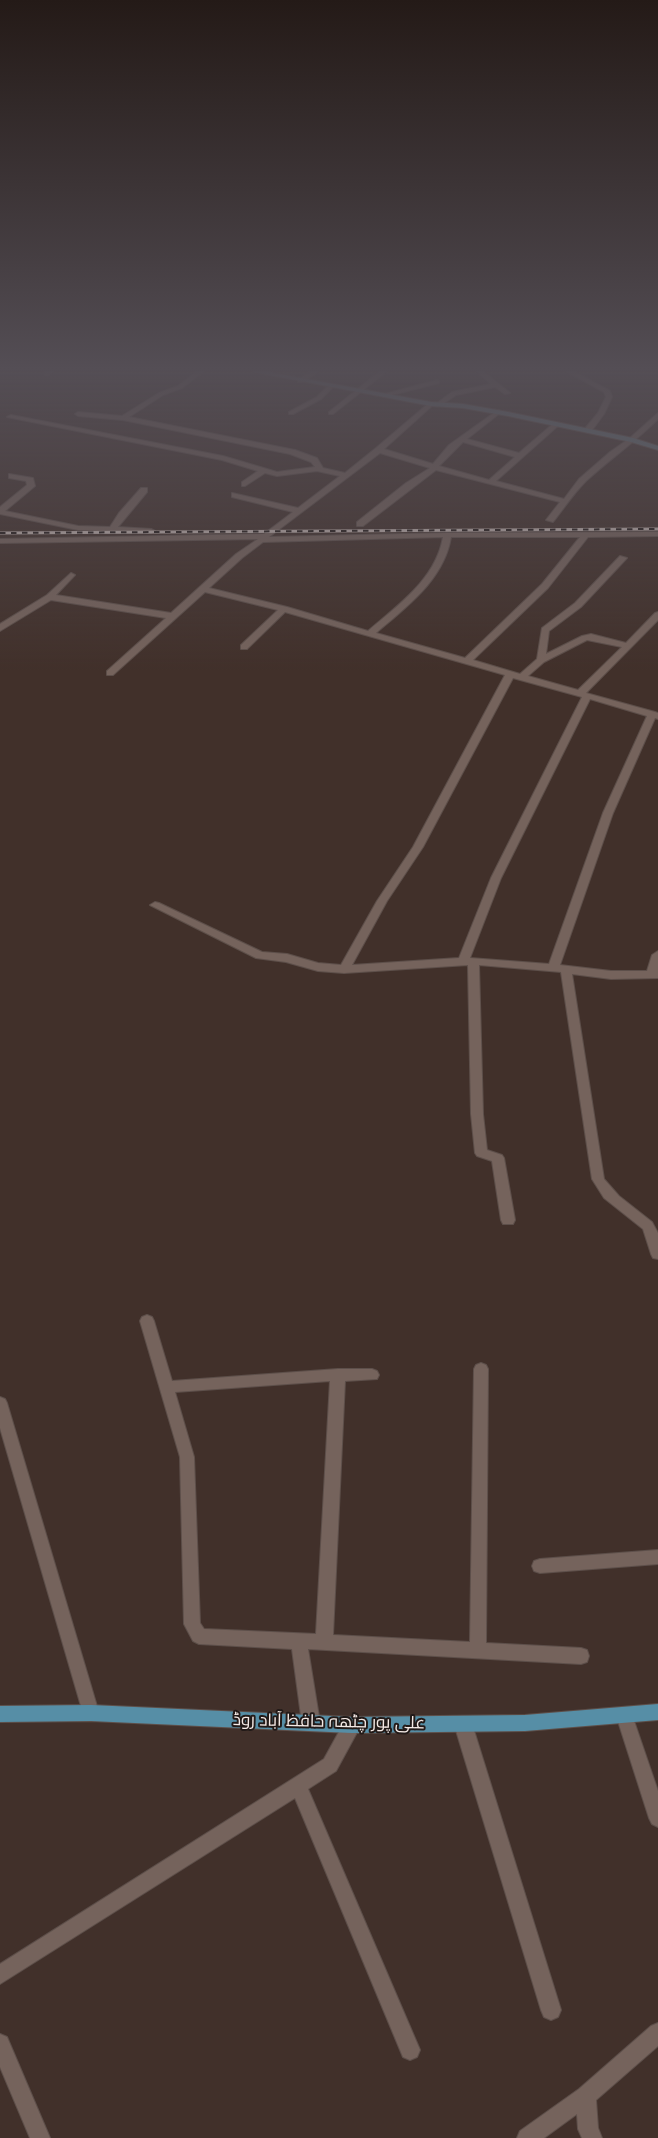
<!DOCTYPE html>
<html>
<head>
<meta charset="utf-8">
<style>
	body { margin:0 }
	canvas { display:block; background:#41302a }
</style>
</head>
<body>
<canvas width="658" height="2138"></canvas>
<script>
const ctx = document.querySelector('canvas').getContext('2d');
ctx.lineJoin = 'round';
function strokePath(path, color, width, dash) { ctx.strokeStyle = color; ctx.lineWidth = width; ctx.lineCap = dash ? 'butt' : 'round'; ctx.setLineDash(dash || []); ctx.stroke(path); }
function fillPath(path, color) { ctx.fillStyle = color; ctx.fill(path, 'evenodd'); }
function drawText(font, color, halo, rows, align = 'center') {
  ctx.font = font + ' "Fira Sans",Cairo,sans-serif'; ctx.lineWidth = 4; ctx.setLineDash([]); ctx.textBaseline = 'middle'; ctx.strokeStyle = halo; ctx.fillStyle = color; for (const [text, x, y, turn = 0] of rows) {
    ctx.save(); ctx.translate(x, y); ctx.rotate((+turn || 0) * Math.PI / 180); ctx.textAlign = isNaN(turn) ? turn : align; if (halo) ctx.strokeText(text, 0, 0); ctx.fillText(text, 0, 0); ctx.restore();
  }
}
const street = new Path2D(`
	M45 372H53L47 376 44 374Z
	M196 372H203L182 388 163 395 129 417 295 450 317 458 323 468 345 473 376 448 429 403 434 404 384 449 433 464 449 445 498 410 500 411V413L467 439 519 453 554 423 560 424 496 481 564 499 579 479 610 452 630 438 658 413V419C635 442 610 459 586 481 574 493 564 508 553 522L546 520 560 502 436 470 363 526H357V522L406 483 430 468 380 453 269 537 447 533 658 532V536L588 537 548 588 473 660 520 674 537 659 542 628 575 603 620 556 627 558 581 607 549 631 546 654 582 636 591 634 626 643 655 613 658 612V620L586 693 655 712 658 713V719L655 718 613 813 560 965 611 971H647L652 955 658 951V978L611 979 572 974 604 1179 619 1196 652 1222 658 1233V1259L653 1258 651 1254 643 1229 604 1198 592 1179 561 972 479 965 483 1114 487 1150 502 1155 504 1158 515 1220 513 1224H503L501 1220 492 1161 477 1156 475 1153 471 1114 468 965 344 973 318 971 286 962 256 958 150 905 155 902 159 903 262 952 287 954 318 963 341 965 377 901 413 847 505 675 285 612 247 649H241V645L278 610 205 592 113 675H107V671L166 618 51 600 0 631V624L47 595 71 573 75 575 56 595 171 613 236 554 258 539 0 543V539L264 534 293 512 232 497V493L298 508 340 476 317 471 277 476 265 473 245 486H242V482L258 471 222 460 7 417 11 415 223 456 277 472 315 467 311 462 290 454 123 420 78 416 75 414 78 412 122 416 159 393 178 386ZM463 442 515 457 489 480 439 466ZM443 537C436 579 398 605 368 631L287 607 209 588 242 558 263 542ZM451 537H580L542 584 465 658 376 633C406 607 444 580 451 537ZM587 640 622 647 578 690 528 676 544 662ZM513 678 582 697 491 878 459 958 352 965 387 901 423 847ZM590 699 647 716 603 813 549 964 470 958 501 878Z
	M310 372H318L302 382H298V380Z
	M379 372H386L333 414H329V412Z
	M477 372H484L510 393 505 394 495 387 456 395 440 406H436V404L452 392 491 384Z
	M567 372H575L610 391 612 397 604 414 590 433 583 431 598 413 606 397 604 392Z
	M437 380 439 381V383L384 397 381 395Z
	M329 385 334 386 321 399 293 414H289V412L317 397Z
	M9 474 33 478 35 486 5 511 78 526 110 527 119 513 141 488H147V492L118 527 151 529 155 531 151 533 78 530 0 514V507L27 485 26 481 9 478Z
	M147 1315 152 1317 154 1321 172 1381 338 1369H372L377 1371 379 1375 377 1379 345 1381 333 1635 470 1642 474 1369 476 1365 481 1363 486 1365 488 1369 486 1643 581 1648 587 1650 589 1656 587 1662 581 1664 308 1649 320 1723 317 1729 311 1731 305 1729 302 1723 292 1649 199 1644 193 1641 184 1624 180 1457 140 1321 142 1317ZM330 1381 316 1634 204 1629 200 1623 194 1457 175 1392Z
	M0 1397 5 1399 7 1403 99 1713 97 1719 91 1721 85 1719 83 1713 0 1428Z
	M658 1550V1564L540 1573 534 1571 532 1566 534 1561 540 1559Z
	M624 1707 630 1709 632 1715 658 1791V1827L652 1824 649 1818 616 1715 618 1709Z
	M463 1716 469 1718 472 1724 561 2010 558 2017 551 2020 544 2017 541 2010 454 1724 457 1718Z
	M352 1717 358 1719 361 1725 336 1771 308 1789 420 2050 417 2057 410 2060 403 2057 295 1798 0 1984V1964L324 1759 346 1719Z
	M658 2023V2046L596 2100 598 2128 602 2138H582L578 2129 577 2114 544 2138H517L520 2131 579 2089 651 2026Z
	M0 2034 7 2037 50 2138H30L0 2067Z`);
const secondary = new Path2D(`
	M254 372H268L431 402 463 404 508 412 633 438 658 446V450L631 442 508 416 463 408 431 406Z`);
const primary = new Path2D(`
	M658 1704V1720L525 1731 352 1733 91 1721 0 1722V1706L91 1705 352 1717 525 1715Z`);
strokePath(street, '#5d4f4a', 2);
strokePath(secondary, '#5d4f4a', 2);
strokePath(primary, '#5d4f4a', 2);
fillPath(street, '#75635c');
fillPath(secondary, '#667981');
fillPath(primary, '#568ea6');
const rail = new Path2D(`
	M0 533 658 529`);
strokePath(rail, '#c5b8b3', 3);
strokePath(rail, '#221a18', 2, [5.5]);
const sky = ctx.createLinearGradient(0, 0, 0, 671);
sky.addColorStop(0, '#241a17');
sky.addColorStop(0.55, '#544e55');
sky.addColorStop(1, '#544e5500');
ctx.fillStyle = sky;
ctx.fillRect(0, 0, 658, 671);
drawText('17px', '#f5eae6', '#221a18', [
	["علی پور چٹھہ حافظ آباد روڈ",329,1722,1]
]);
</script>
</body>
</html>
